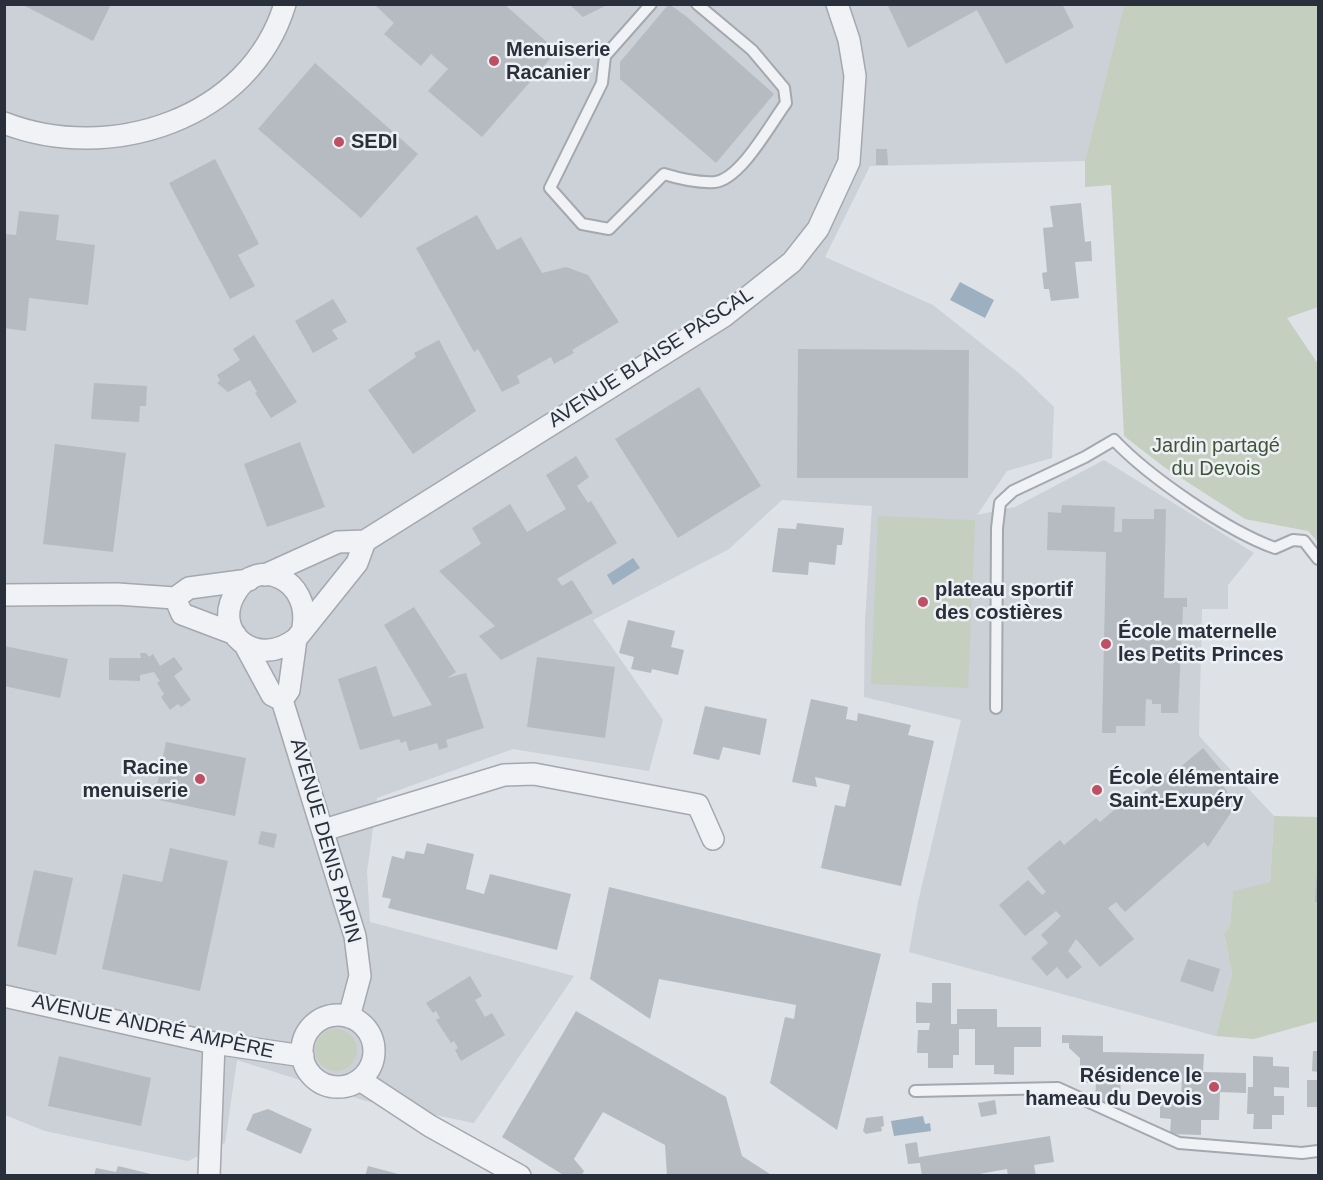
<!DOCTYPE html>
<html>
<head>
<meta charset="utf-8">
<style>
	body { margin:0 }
	#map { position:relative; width:1323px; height:1180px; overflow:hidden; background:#dee1e6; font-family:Arial,sans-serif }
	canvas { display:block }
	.frame { position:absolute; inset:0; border:6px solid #29303b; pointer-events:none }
</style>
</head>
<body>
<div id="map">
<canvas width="1323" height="1180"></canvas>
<div class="frame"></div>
</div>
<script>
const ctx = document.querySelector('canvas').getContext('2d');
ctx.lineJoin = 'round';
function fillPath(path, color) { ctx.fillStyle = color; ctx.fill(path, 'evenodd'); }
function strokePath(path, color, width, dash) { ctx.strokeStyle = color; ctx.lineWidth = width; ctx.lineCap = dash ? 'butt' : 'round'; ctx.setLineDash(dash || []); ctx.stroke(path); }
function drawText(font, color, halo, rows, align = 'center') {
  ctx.font = font + ' Arial,sans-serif'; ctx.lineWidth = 5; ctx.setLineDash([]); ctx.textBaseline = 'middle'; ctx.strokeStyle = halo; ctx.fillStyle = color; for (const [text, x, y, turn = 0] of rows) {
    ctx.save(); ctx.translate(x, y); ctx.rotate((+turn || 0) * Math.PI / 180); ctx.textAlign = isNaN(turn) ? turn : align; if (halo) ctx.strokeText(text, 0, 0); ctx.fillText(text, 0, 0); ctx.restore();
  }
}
fillPath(new Path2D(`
	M4 5H1124L1085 161 870 166 825 257 933 305 1020 374 1054 407 1052 458 1007 471 977 515 1015 507 1104 460 1254 553 1228 585V609H1202L1199 736 1274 816 1270 882 1233 892 1230 925 1224 936 1232 974 1216 1036 909 952 918 902 961 720 864 697 865 622 872 506 782 500 729 549 593 620 663 720 649 771 513 749 377 798 367 872 370 922 574 976 474 1123 366 1101 237 1060 225 1143 188 1161 45 1131 5 1115Z`), '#ccd0d7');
fillPath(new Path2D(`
	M1124 5H1318V307L1287 318 1318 364V542L1308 531 1245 519 1164 467 1124 436 1111 185 1085 187V161Z
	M878 516 975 520 968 688 871 684Z
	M1274 816 1318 817V1021L1254 1039 1216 1036 1232 974 1224 935 1230 925 1233 891 1270 882Z
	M315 1050a21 21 0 1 1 42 0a21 21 0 1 1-42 0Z`), '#c4cfc0');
fillPath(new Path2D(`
	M960 282 994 300 985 318 950 300Z
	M633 558 640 568 613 585 607 575Z
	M923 1116 925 1124 930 1123 931 1131 894 1136 891 1121Z`), '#9cb0c2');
fillPath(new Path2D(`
	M21 4H111L93 41Z
	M374 4H504L557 51 482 137 428 91 448 69 431 54 421 66 384 34 394 23Z
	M569 4H609L583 17Z
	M669 4 687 17 774 94 716 163 620 79V62Z
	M887 4H1062L1074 27 1006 64 977 10 908 48Z
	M315 63 418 154 361 218 258 129Z
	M876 149H887L888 165H876Z
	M215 159 259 244 238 255 255 286 230 299 169 183Z
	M1081 203 1085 242 1091 241 1092 261 1075 262 1079 298 1051 301 1049 289H1044L1042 273 1047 272 1043 228 1053 227 1050 206Z
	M19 211 59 215 56 240 95 245 88 305 29 298 26 331 4 328V234L16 235Z
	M477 215 497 250 521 237 542 273 566 267 588 275 619 322 572 350 574 353 554 364 551 357 517 376 520 383 502 392 478 349 474 352 416 248Z
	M333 299 347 322 332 330 338 339 313 353 295 321Z
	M254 335 297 402 271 418 255 393 257 392 250 380 228 392 217 383 220 380 217 375 240 360 233 349Z
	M439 340 476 411 413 454 368 390 416 357 414 353Z
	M798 349 969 350 968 478H797Z
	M94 383 147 386 146 406H140L139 422 91 419Z
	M699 387 761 486 678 538 615 439Z
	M300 442 325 507 267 527 244 464Z
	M55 444 126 453 113 552 43 544Z
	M576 456 589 477 577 486 588 503 591 501 617 543 557 579 562 586 572 580 593 613 501 660 479 636 495 626 439 571 481 544 472 528 510 504 527 532 566 509 546 475Z
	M1062 505 1115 507 1114 532H1122V519H1154V509H1166L1164 598H1187V607H1183L1178 713H1161V704H1152V700L1146 699 1145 726H1116V733H1102L1106 552 1047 550 1048 512 1061 513Z
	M797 523 844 528 842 545H837L835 565 809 562 808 575 772 572 778 528 796 529Z
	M414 607 456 672 447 678 466 673 484 728 446 740 448 747 439 750 437 743 409 751 406 741 401 743 399 739 360 750 338 679 376 666 393 717 432 705 384 625Z
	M628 620 675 631 671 647 684 650 678 675 652 669 651 673 631 669 634 657 619 653Z
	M4 646 68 659 60 698 4 686Z
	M140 653H146L149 657 153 654 160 666 174 657 183 669 174 676 191 700 181 707 178 704 170 710 161 697 164 694 157 683 160 681 154 672 140 675V681L109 680V658H141Z
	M537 657 615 667 605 738 527 727Z
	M811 699 848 707 846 719 857 721 858 713 911 725 908 735 934 741 901 886 821 868 835 805 845 807 850 785 815 777 817 787 792 782Z
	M705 706 767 719 760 755 723 747 719 760 693 754Z
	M166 742 246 758 235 816 154 799Z
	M1203 748 1222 771 1215 778 1227 791 1232 811 1208 847 1204 842 1125 912 1116 902 1108 908 1134 939 1100 967 1076 939 1068 951 1082 967 1067 979 1057 967 1047 976 1031 958 1048 943 1041 935 1061 916 1056 911 1025 936 999 905 1028 880 1042 895 1046 892 1027 868 1060 840 1064 845 1096 818 1100 822 1132 795 1135 799 1169 771 1172 774Z
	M261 831 277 834 274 848 258 844Z
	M427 843 474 854 466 889 484 894 490 874 571 894 557 950 388 908 391 899 382 897 392 856 404 859 406 851 424 854Z
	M170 848 228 861 200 991 102 969 123 874 162 882Z
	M1317 869H1318V902H1315Z
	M34 870 73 878 56 955 17 946Z
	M609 887 881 954 837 1130 770 1083 785 1017 794 1019 796 1005 659 979 650 1019 590 979Z
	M1188 959 1220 969 1213 992 1180 981Z
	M470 976 482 996 475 1000 485 1017 492 1013 505 1035 461 1061 455 1050 458 1048 454 1041 451 1043 436 1020 440 1018 436 1011 433 1013 426 1003Z
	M932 983H951V1024H957V1009H997V1027H1041V1047H1014V1075L994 1074V1065H975V1029H959V1055H953V1068H928V1053H917L918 1030H929L930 1023H916V1002L932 1003Z
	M576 1011 726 1097 742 1156 773 1176H667L665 1145 603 1112 574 1159 584 1171 581 1176H565L502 1137Z
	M1062 1035 1103 1036V1052L1204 1054 1203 1072 1246 1073V1093L1220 1092 1219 1120H1201V1135L1170 1134 1171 1119 1160 1118V1098H1181L1182 1076 1175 1075V1082H1162V1075L1121 1074 1120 1102H1095L1096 1083H1080V1058L1069 1048V1043H1062Z
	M1313 1051H1318V1072L1312 1071Z
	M59 1056 151 1078 141 1126 48 1106Z
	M1253 1056 1273 1057V1066L1289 1067V1088L1274 1087V1096H1284V1115H1272V1129H1253L1254 1114H1247L1248 1087H1253Z
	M1307 1080H1318V1107H1307Z
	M995 1100 997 1114 981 1117 978 1103Z
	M268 1109 312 1129 301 1154 246 1130 253 1114Z
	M883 1116 884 1126 881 1127 882 1131 866 1134 863 1131 866 1118Z
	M1050 1136 1054 1162 1034 1165 1036 1176H1008L1007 1169 968 1176H922L920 1163 908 1164 905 1144 917 1142 919 1157Z
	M118 1166 151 1174 150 1176H94L96 1168 116 1172Z
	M368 1166 402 1175V1176H365Z`), '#b6bbc2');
const service = new Path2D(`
	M651 4 605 56 602 83 550 188 582 224 609 229 664 174C680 179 697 183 715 182 741 179 771 123 786 103L784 88 752 50 697 4
	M996 708 997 528 1000 503 1013 491 1085 457 1114 440C1148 476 1227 531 1275 548L1293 540 1304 541 1318 559
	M915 1091 1058 1088 1179 1143 1302 1153 1318 1151`);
const minor = new Path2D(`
	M4 123C109 164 250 120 285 4
	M265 575 338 542 365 541 724 316 792 262 818 229 849 162 855 76 849 40 837 4
	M4 595 117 594 175 598 189 588 249 580
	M175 598 182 614 235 634
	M303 627C311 579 257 556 236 592 211 631 255 670 296 639L357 563 365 541
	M245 645 272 695 282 700 355 936 360 976 349 1017
	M282 700 289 690 296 639
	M324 830 504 775 534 774 698 805 713 839
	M4 996 214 1043 303 1056
	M302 1051a36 36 0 1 1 72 0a36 36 0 1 1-72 0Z
	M360 1080 430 1126 520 1176
	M209 1176 214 1043`);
strokePath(service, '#a4a8af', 14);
strokePath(minor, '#a4a8af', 24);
strokePath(service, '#f0f2f5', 10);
strokePath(minor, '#f0f2f5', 21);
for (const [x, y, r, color] of [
	[494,61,6,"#be4f64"],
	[339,142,6,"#be4f64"],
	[923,602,6,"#be4f64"],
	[1106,644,6,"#be4f64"],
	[200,779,6,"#be4f64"],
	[1097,790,6,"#be4f64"],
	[1214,1087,6,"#be4f64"]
]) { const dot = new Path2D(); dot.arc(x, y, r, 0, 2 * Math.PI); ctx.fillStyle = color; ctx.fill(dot); strokePath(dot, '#edf0f4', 2); }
drawText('bold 20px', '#29303b', '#edf0f4', [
	["Menuiserie",506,50],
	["Racanier",506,73],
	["SEDI",351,142],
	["plateau sportif",935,590],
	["des costières",935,613],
	["École maternelle",1118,632],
	["les Petits Princes",1118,655],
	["Racine",188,768,"right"],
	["menuiserie",188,791,"right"],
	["École élémentaire",1109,778],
	["Saint-Exupéry",1109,801],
	["Résidence le",1202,1076,"right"],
	["hameau du Devois",1202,1099,"right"]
], 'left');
drawText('20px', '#29303b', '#edf0f4', [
	["AVENUE BLAISE PASCAL",651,358,-33],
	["AVENUE DENIS PAPIN",325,841,74],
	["AVENUE ANDRÉ AMPÈRE",153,1027,12]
]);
drawText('20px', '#3e5538', '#edf0f4', [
	["Jardin partagé",1216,446],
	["du Devois",1216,469]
]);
</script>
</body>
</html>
